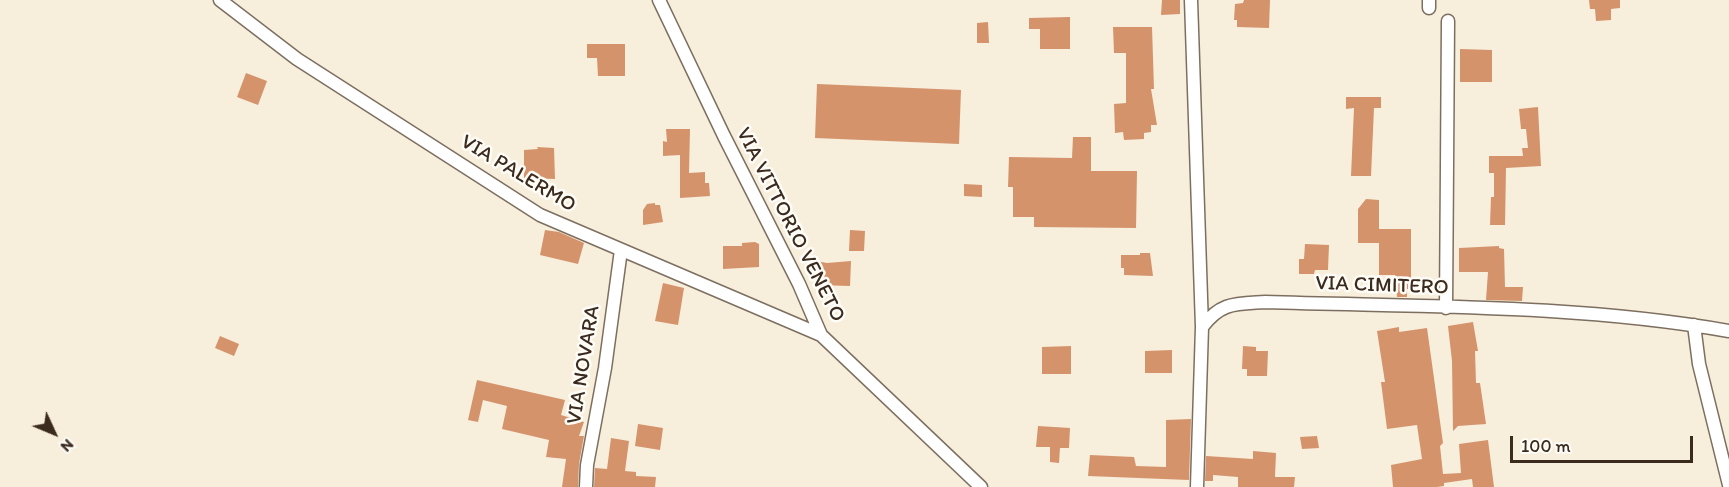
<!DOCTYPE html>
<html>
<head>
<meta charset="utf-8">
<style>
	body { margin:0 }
	#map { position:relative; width:1729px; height:487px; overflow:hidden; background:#f7eedc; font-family:Itim,sans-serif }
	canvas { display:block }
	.north { position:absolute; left:24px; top:403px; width:60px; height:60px; -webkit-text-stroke:4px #fdfcf7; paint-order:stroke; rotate:134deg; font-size:16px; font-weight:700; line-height:24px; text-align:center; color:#3b2a1e }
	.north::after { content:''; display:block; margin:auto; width:21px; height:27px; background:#3b2a1e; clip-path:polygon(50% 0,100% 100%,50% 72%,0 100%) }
	.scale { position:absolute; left:1510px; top:436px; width:183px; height:27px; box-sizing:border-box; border:3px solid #3b2a1e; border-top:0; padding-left:8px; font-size:18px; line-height:21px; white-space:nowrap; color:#3b2a1e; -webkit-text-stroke:4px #fdfcf7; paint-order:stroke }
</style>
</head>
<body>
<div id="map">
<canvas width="1729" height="487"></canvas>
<div class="north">N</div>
<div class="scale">100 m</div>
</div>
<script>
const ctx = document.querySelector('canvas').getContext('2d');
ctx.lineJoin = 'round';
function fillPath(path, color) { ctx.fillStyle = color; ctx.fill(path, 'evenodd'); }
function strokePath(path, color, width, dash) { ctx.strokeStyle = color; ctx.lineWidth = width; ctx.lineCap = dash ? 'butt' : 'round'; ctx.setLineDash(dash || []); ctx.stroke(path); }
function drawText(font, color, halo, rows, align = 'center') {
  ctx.font = font + ' Itim,sans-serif'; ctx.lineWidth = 5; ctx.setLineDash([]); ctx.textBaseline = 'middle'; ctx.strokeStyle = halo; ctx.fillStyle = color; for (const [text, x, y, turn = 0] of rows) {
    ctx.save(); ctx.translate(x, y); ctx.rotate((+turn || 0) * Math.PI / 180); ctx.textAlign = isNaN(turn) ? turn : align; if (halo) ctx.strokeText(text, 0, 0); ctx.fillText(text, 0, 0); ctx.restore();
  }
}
fillPath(new Path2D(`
	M1162 0H1180V14L1161 15Z
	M1244 0H1270L1269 28 1237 27V20H1234L1235 4 1243 3Z
	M1589 0H1620V8L1611 9V20L1596 21 1595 9H1590Z
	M1070 17V49H1040V29H1029V18Z
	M988 22 989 43H977V23Z
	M1113 27H1152L1154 89H1151L1157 125H1151V132L1144 133V139L1124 140 1123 132 1115 133 1114 104 1126 103V53H1114Z
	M587 44H625V76H598L597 58H587Z
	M1460 49 1492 50V82H1460Z
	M246 73 267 81 258 105 237 97Z
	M817 84 961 90 959 144 815 138Z
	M1346 97H1381V108H1374L1371 176H1351L1354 108 1346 109Z
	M1538 107 1541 166 1506 168 1505 225H1490L1491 197H1494V173H1489V156H1523L1522 148H1528L1526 129H1521L1519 109Z
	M666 129H690L689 173 705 172V183H709L710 196 680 198V155L663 156V141L667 142Z
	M1073 137H1091V171H1137L1136 228 1034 227V217H1013V187H1008L1009 157 1072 158Z
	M537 147 554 148 555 179 524 178V150L538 149Z
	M964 184 982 185V197L964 196Z
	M1366 199 1379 200V229H1411V289H1407V297H1397L1395 275H1379V243H1358V209Z
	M655 203V205H660L663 222 643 225V210L647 204Z
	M545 230 559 232 584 243 578 264 540 255Z
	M850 230 865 231 864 251H849Z
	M755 242 759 244V267L723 269V246H742V243Z
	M1305 244 1329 245 1328 270H1315L1314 274H1299V259H1304Z
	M1499 246V248L1504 249 1505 287H1523L1522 301 1486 300 1488 272H1459V248Z
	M1140 253H1150L1153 276 1124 275V268H1121V255H1140Z
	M816 261 827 263 851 261 850 286 816 285Z
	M663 283 684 288 678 325 655 321Z
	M1473 322 1478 351H1475L1476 383H1480L1486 424 1458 426 1453 431 1452 361 1448 326Z
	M1399 327V332L1427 328 1443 443 1440 446 1443 474 1461 473 1459 444 1488 440 1494 487H1473L1472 479 1444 483V486L1437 487H1393L1391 465 1422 459 1417 425 1387 429 1381 382H1385L1377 331Z
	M220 336 239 344 234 356 215 348Z
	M1071 346V374H1042V347Z
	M1243 346 1256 347V351H1268L1267 376H1247V369H1242Z
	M1172 350V373H1145V351Z
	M477 380 565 400 561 415 584 422 579 436H584L579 464 578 487H562L566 459 546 457 549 440 502 429 507 406 483 400 478 422 468 420Z
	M1191 419 1189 480 1088 476 1090 455 1134 457 1136 466 1166 467V420Z
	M638 424 663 428 660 450 635 446Z
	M1038 426 1070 428 1069 448H1060L1059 463 1050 462V447H1036Z
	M1317 436 1319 448 1302 449 1300 437Z
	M611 438 629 441 625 471 636 472V476L656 477 655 487H594L595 468 607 469Z
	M1253 451 1276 453 1275 477H1295L1294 487H1238V477L1213 475V481H1205L1206 456 1253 459Z`), '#d5936c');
const street = new Path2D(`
	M220 0 297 59 540 215 821 335
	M659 0 724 136 799 284 821 335 981 487
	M1191 0 1202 327
	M1429 8V0
	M1446 308 1448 21
	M1694 325 1699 364 1729 485
	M586 487 587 465 605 368 621 250
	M1197 487 1202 327C1221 302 1235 304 1265 302 1420 307 1576 304 1729 331`);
strokePath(street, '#7d6f60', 15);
strokePath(street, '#fff', 12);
drawText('21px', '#3b2a1e', '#fdfcf7', [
	["VIA PALERMO",518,174,31],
	["VIA VITTORIO VENETO",790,225,63],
	["VIA CIMITERO",1382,286,2],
	["VIA NOVARA",584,365,-81]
]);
</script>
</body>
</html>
